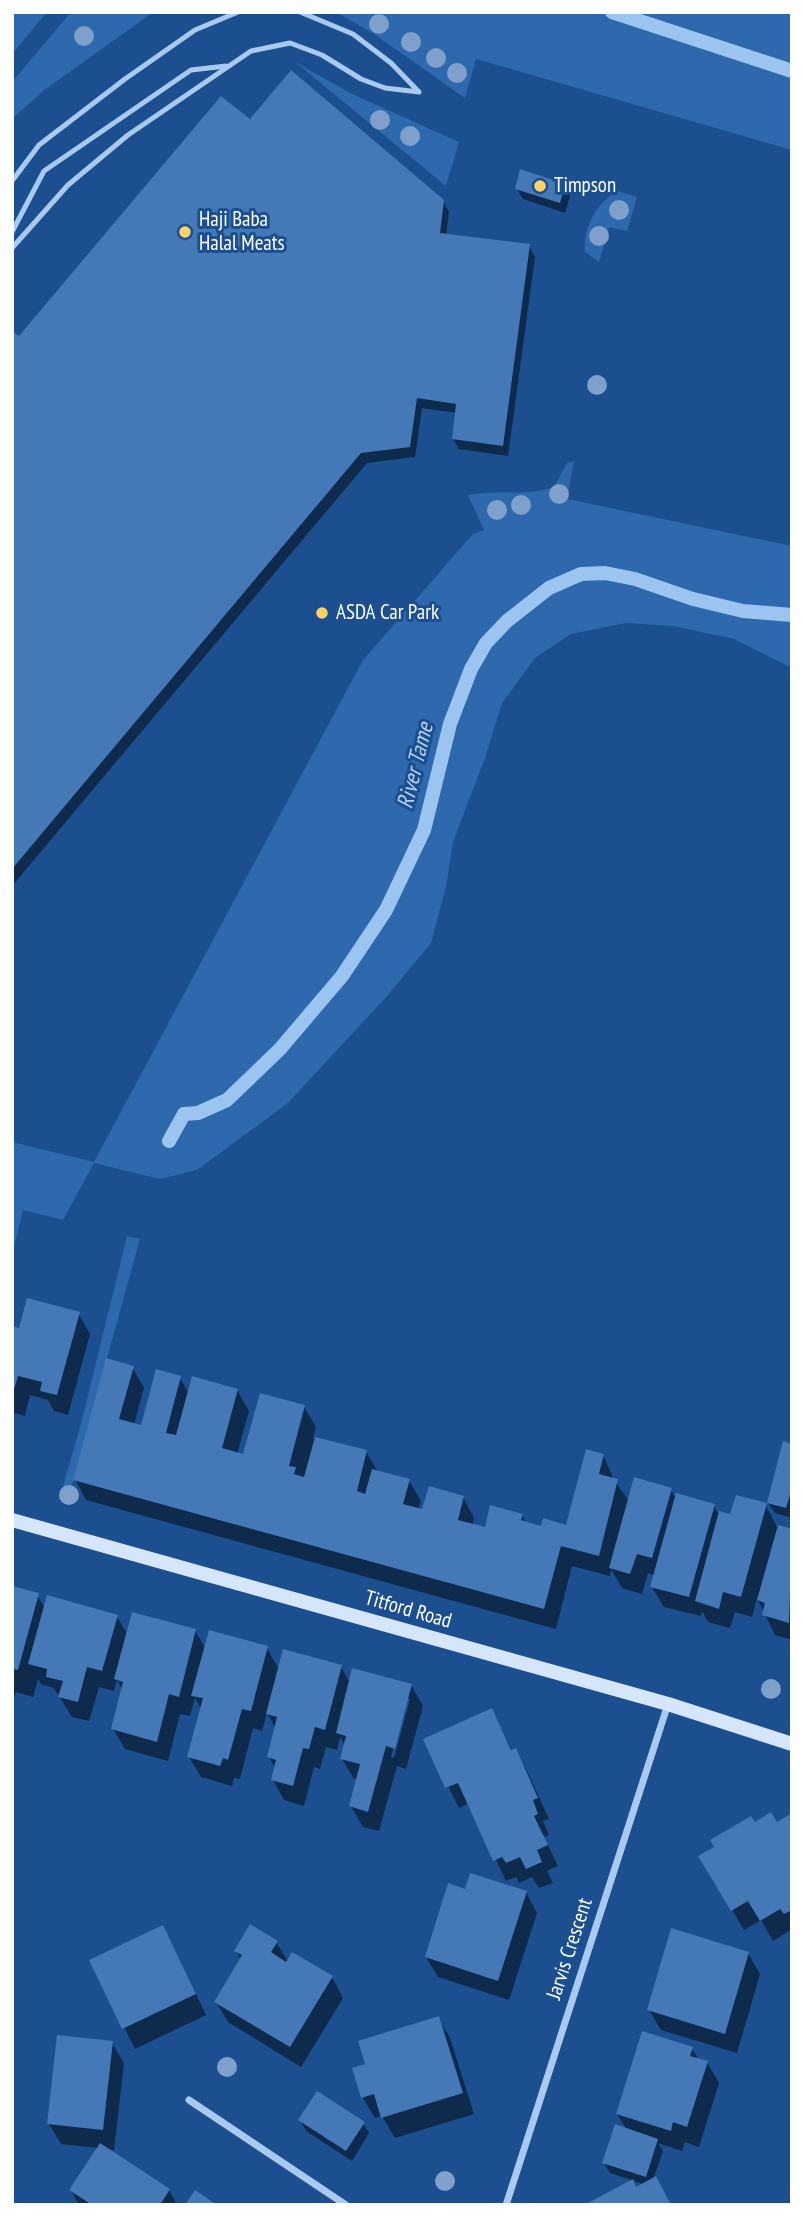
<!DOCTYPE html>
<html>
<head>
<meta charset="utf-8">
<style>
	body { margin:0 }
	#map { position:relative; width:804px; height:2217px; overflow:hidden; background:#1b4f8f; font-family:"PT Sans Narrow",sans-serif }
	canvas { display:block }
	.frame { position:absolute; inset:0; border:14px solid #fff; pointer-events:none }
</style>
</head>
<body>
<div id="map">
<canvas width="804" height="2217"></canvas>
<div class="frame"></div>
</div>
<script>
const ctx = document.querySelector('canvas').getContext('2d');
ctx.lineJoin = 'round';
function fillPath(path, color) { ctx.fillStyle = color; ctx.fill(path, 'evenodd'); }
function strokePath(path, color, width, dash) { ctx.strokeStyle = color; ctx.lineWidth = width; ctx.lineCap = dash ? 'butt' : 'round'; ctx.setLineDash(dash || []); ctx.stroke(path); }
function drawText(font, color, halo, rows, align = 'center') {
  ctx.font = font + ' "PT Sans Narrow",sans-serif'; ctx.lineWidth = 6; ctx.setLineDash([]); ctx.textBaseline = 'middle'; ctx.strokeStyle = halo; ctx.fillStyle = color; for (const [text, x, y, turn = 0] of rows) {
    ctx.save(); ctx.translate(x, y); ctx.rotate((+turn || 0) * Math.PI / 180); ctx.textAlign = isNaN(turn) ? turn : align; if (halo) ctx.strokeText(text, 0, 0); ctx.fillText(text, 0, 0); ctx.restore();
  }
}
fillPath(new Path2D(`
	M12 12H47L12 54Z
	M71 12 152 13 43 91 12 119V82Z
	M336 12H792V150L476 59 465 98 374 34Z
	M295 62 352 94 459 142 446 186Z
	M618 191 637 197 627 231 609 227 599 262 585 252C583 229 596 202 618 191Z
	M574 461 567 499 792 546V668L734 639 673 626 626 623 571 634 535 658 502 703 485 758 453 842 446 887 431 943 388 995 288 1103 197 1170 160 1179 94 1163 63 1220 23 1210 12 1254V1142L94 1162 363 660 473 534 484 530 468 495C497 489 525 497 554 487L567 463Z
	M127 1236 140 1239 69 1495 61 1493 81 1424Z`), '#2e69ad');
fillPath(new Path2D(`
	M250 122 443 201 449 212 446 235 529 246 535 257 508 456 459 449 453 439 457 413 422 408 415 457 367 463 12 886V333L19 339Z
	M564 185 570 196 565 213 523 199 517 189Z
	M78 1313 90 1334 68 1415 54 1411 48 1400 30 1395 25 1416 14 1413 12 1418V1328L21 1330Z
	M132 1367 144 1388 134 1425 142 1427 180 1378 189 1394 237 1390 249 1411 237 1454 244 1456 304 1407 316 1427 313 1438 366 1452 378 1472 409 1481 421 1501 418 1510 463 1497 474 1518 473 1525 486 1529 522 1515 527 1524 542 1528 567 1527 603 1455 614 1480 629 1501 671 1490 676 1499 713 1505 720 1516H732L765 1504 777 1527 792 1531V1640L775 1635 757 1598 752 1617 735 1612 730 1628 708 1622 702 1611 701 1616 664 1607 652 1587 655 1576 648 1573 642 1594 622 1588 611 1569 610 1576 572 1566 556 1629 86 1500 75 1479Z
	M792 1445V1518L775 1513 768 1503Z
	M12 1588 37 1595 45 1608 117 1617 128 1635 195 1631 206 1649 266 1647 279 1669 341 1667 350 1683 411 1685 423 1706 406 1769 397 1766 379 1831 363 1827 351 1806 357 1780 354 1779 342 1759 345 1746 340 1737 337 1750 326 1747 320 1769 314 1767 304 1806 284 1800 273 1780 275 1768 269 1757 276 1729 267 1713 262 1731 253 1728 240 1779 234 1778 232 1786 201 1777 189 1757 202 1710 195 1698 190 1716 180 1714 168 1761 125 1749 113 1729 123 1690 117 1680 114 1691 99 1687 89 1721 72 1717 54 1688 41 1684 38 1679 33 1697 16 1692 12 1705ZM406 1699H410L394 1758 391 1757Z
	M492 1710 513 1752 516 1750 527 1771 549 1819 543 1821 549 1835 544 1837 558 1866 547 1871 553 1883 539 1888 532 1877 519 1883 516 1877 506 1881 469 1803 459 1808 425 1740Z
	M792 1815V1929L773 1941 761 1920 744 1930 701 1857 755 1825 777 1824Z
	M466 1891 526 1892 537 1913 509 2000 438 1977 426 1957Z
	M276 1942 288 1962 332 1977 343 1998 301 2067 228 2022 216 2002 241 1960 236 1951Z
	M174 1948 206 2015 135 2049 91 1961Z
	M748 1953 760 1974 737 2053 661 2030 649 2010Z
	M438 2018 450 2038 474 2114 395 2138 382 2116 375 2118 363 2098 354 2069 368 2065Z
	M112 2043 124 2063 114 2150 106 2149 169 2190 177 2205H79L71 2190 98 2148 61 2144 49 2124Z
	M692 2049 699 2060 707 2062 719 2083 699 2147 685 2142 682 2151 658 2143 663 2151 654 2177 670 2205 636 2188 643 2184 610 2173 604 2163 627 2130 617 2114Z
	M300 2120 363 2123 369 2133 352 2161 306 2131Z`), '#0007');
strokePath(new Path2D(`
	M612 12 792 71
	M169 1141 184 1114 198 1113 227 1100 280 1049 342 976 386 910 424 830 450 724 471 669 486 643 507 621 549 588 581 574 605 573 635 579 693 599 743 611 792 615`), '#9cc4f0', 14);
fillPath(new Path2D(`
	M291 70 444 200 440 233 530 244 503 446 452 439 456 404 417 398 410 447 361 453 12 869V331L19 336 221 96 250 119Z
	M520 169 565 184 560 203 515 189Z
	M27 1298 80 1312 57 1395 40 1391 42 1382 18 1376 12 1396V1326L19 1328Z
	M106 1358 134 1366 119 1419 141 1425 156 1369 181 1376 166 1433 176 1435 192 1376 238 1389 222 1448 243 1454 260 1393 305 1405 289 1466 296 1467 294 1474 304 1477 315 1437 367 1450 357 1491 365 1494 372 1469 410 1479 403 1504 422 1509 429 1486 464 1496 458 1520 485 1527 490 1505 523 1514 521 1520 541 1526 543 1518 566 1525 586 1449 604 1454 599 1474 618 1479 599 1556 561 1546 544 1609 73 1480Z
	M783 1441 792 1444V1488L786 1508 767 1503 741 1597 723 1592 719 1609 695 1601 719 1511 730 1514 736 1495 767 1503Z
	M634 1477 672 1488 652 1558 637 1554 630 1574 609 1568Z
	M676 1493 715 1504 689 1597 650 1587Z
	M778 1525 792 1529 789 1623 762 1615 765 1603 757 1600Z
	M12 1586 39 1593 18 1670 12 1669Z
	M47 1595 118 1615 102 1671 87 1667 78 1702 58 1697 63 1681 46 1677 47 1669 28 1664Z
	M132 1612 196 1629 179 1697 169 1694 157 1742 111 1729 123 1682 114 1679Z
	M209 1630 268 1646 251 1711 242 1709 228 1760 223 1758 220 1766 187 1757 203 1698 191 1696Z
	M283 1649 342 1665 325 1730 315 1727 309 1749 303 1748 293 1786 271 1780 276 1760 267 1757 277 1717 266 1714Z
	M352 1668 412 1684 395 1749 386 1746 368 1812 349 1806 360 1764 340 1759 346 1736 336 1733Z
	M492 1708 511 1750 516 1748 538 1798 533 1800 538 1814 534 1816 548 1845 537 1850 542 1862 526 1869 520 1857 506 1863 502 1857 493 1861 458 1783 445 1788 423 1739Z
	M771 1812 777 1822 792 1813V1910L784 1914 780 1909 760 1921 748 1901 731 1911 698 1856 714 1847 710 1840 751 1816 755 1822Z
	M470 1873 527 1891 498 1981 425 1957 448 1883 465 1889Z
	M250 1924 278 1941 271 1952 286 1962 292 1952 333 1976 290 2047 214 2002 242 1955 234 1951Z
	M163 1925 196 1994 122 2029 89 1960Z
	M671 1928 749 1952 725 2034 647 2010Z
	M439 2016 463 2093 381 2118 374 2094 361 2098 352 2068 365 2064 358 2041Z
	M642 2031 693 2047 690 2056 708 2061 687 2127 673 2122 671 2131 616 2114Z
	M57 2035 113 2041 103 2130 47 2124Z
	M317 2091 365 2122 346 2151 298 2120Z
	M615 2124 658 2139 646 2177 602 2163Z
	M100 2143 170 2189 160 2205H92L69 2190Z
	M656 2176 671 2205H584L633 2179 636 2187Z
	M195 2190 217 2205H185Z`), '#4478b7');
strokePath(new Path2D(`
	M300 12 353 34 391 63 419 92
	M12 181 39 145 125 79 195 30 238 12
	M12 232 44 171 191 70 226 66
	M12 248 68 185 128 135 251 51 290 43 322 55 361 79 385 88 419 92`), '#a9c9ee', 5);
strokePath(new Path2D(`
	M189 2100 346 2205
	M506 2205 668 1704`), '#a9c9ee', 7);
strokePath(new Path2D(`
	M12 1520 668 1704 792 1744`), '#d6e6fa', 14);
ctx.fillStyle = '#7ea0ca';
for (const [x, y] of [
	[379,24],
	[84,36],
	[411,42],
	[436,58],
	[457,73],
	[380,120],
	[410,136],
	[619,210],
	[599,236],
	[597,385],
	[559,494],
	[521,505],
	[497,510],
	[69,1495],
	[771,1689],
	[227,2067],
	[445,2181]
]) { ctx.beginPath(); ctx.arc(x, y, 10, 0, 2 * Math.PI); ctx.fill(); }
for (const [x, y, r, color] of [
	[540,186,7,"#ffd166"],
	[185,232,7,"#ffd166"],
	[322,613,7,"#ffd166"]
]) { const dot = new Path2D(); dot.arc(x, y, r, 0, 2 * Math.PI); ctx.fillStyle = color; ctx.fill(dot); strokePath(dot, '#1b4f8f', 2.5); }
drawText('21px', '#fff', '#1b4f8f', [
	["Timpson",554,186],
	["Haji Baba",199,220],
	["Halal Meats",199,244],
	["ASDA Car Park",336,613]
], 'left');
drawText('21px', '#fff', '#1b4f8f', [
	["Titford Road",408,1610,16],
	["Jarvis Crescent",570,1949,-72]
]);
drawText('italic 23px', '#b5d3f5', '#1b4f8f', [
	["River Tame",416,766,-76]
]);
</script>
</body>
</html>
